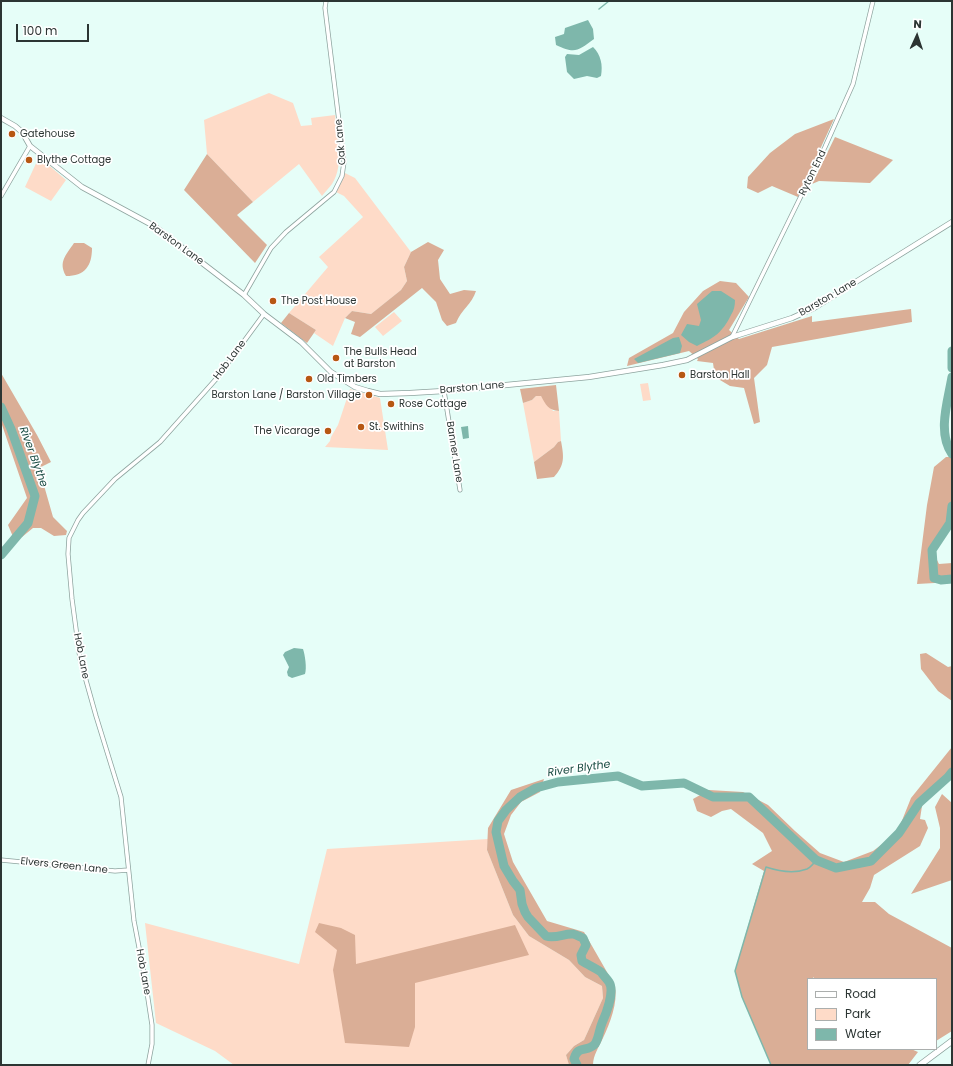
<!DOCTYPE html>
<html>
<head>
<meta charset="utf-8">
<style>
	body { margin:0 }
	#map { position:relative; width:953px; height:1066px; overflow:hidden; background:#e6fef8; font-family:Poppins,sans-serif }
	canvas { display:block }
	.frame { position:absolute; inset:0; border:2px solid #2c3533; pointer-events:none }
	.legend { position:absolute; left:807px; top:978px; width:130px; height:72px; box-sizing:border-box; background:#fff; border:1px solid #abaead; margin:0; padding:5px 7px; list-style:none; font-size:12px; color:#2c3533 }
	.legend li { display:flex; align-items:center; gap:8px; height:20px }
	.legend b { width:20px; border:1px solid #abaead }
	.north { position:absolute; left:897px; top:16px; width:40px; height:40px; -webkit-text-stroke:3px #fff; paint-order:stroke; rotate:3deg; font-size:11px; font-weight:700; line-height:16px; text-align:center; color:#2c3533 }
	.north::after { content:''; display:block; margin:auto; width:14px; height:18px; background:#2c3533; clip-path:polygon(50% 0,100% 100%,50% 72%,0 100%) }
	.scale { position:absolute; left:16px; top:24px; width:73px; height:18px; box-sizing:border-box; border:2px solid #2c3533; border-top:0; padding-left:5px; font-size:12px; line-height:14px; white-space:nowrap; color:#2c3533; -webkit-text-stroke:3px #fff; paint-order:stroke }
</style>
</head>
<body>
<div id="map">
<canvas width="953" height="1066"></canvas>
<div class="frame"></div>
<ul class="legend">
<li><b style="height:5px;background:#fff"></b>Road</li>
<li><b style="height:11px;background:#fedbc8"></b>Park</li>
<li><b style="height:11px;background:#7eb7ab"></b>Water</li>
</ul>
<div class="north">N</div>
<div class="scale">100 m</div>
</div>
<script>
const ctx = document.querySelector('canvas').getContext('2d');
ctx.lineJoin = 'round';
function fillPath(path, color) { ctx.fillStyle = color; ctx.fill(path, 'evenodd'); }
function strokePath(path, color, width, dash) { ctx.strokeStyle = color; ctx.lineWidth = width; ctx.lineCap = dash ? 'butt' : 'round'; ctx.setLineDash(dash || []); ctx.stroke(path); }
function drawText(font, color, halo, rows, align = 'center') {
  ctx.font = font + ' Poppins,sans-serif'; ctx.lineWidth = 3.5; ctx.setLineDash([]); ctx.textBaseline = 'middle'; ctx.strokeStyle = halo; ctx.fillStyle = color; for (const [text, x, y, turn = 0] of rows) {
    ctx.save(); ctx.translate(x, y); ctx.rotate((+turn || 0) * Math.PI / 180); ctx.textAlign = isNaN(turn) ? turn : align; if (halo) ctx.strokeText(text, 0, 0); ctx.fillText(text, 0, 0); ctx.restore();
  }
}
fillPath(new Path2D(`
	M269 93 293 103 301 126 312 125 311 118 335 115C337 136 345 164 332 184 329 188 325 192 322 196L299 164 253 202 207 154 204 120Z
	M39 157 66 180 51 201 25 187Z
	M345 173 355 178 411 252 404 267 407 281 401 290 371 314 352 311 345 318 333 346 314 333 316 330 289 313 328 267 319 257 363 217 344 196 336 192Z
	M394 312 402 321 383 336 375 327Z
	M648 383 651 400 643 401 640 384Z
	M350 389 380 398 388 450 325 447 330 441 331 437 338 425Z
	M536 396H541L553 411H559L561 441 558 442 554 447 534 462 523 403 532 400Z
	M488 839 487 850 513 915 529 936 569 960 585 977 602 986 603 998 584 1040 574 1046 566 1055 569 1065H234L215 1051 156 1023 145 923 299 964 327 849Z`), '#fedbc8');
fillPath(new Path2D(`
	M834 119 798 197 772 186 758 193 747 188 748 177 770 153 795 134Z
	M835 137 893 160 870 183 819 181 812 184Z
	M207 154 253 202 237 215 267 245 255 263 184 190Z
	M428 242 444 250 438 260 440 279 450 294 464 290 476 291C472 304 461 310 456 323L447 326 442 320 436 302 422 288 360 337 351 334 355 322 345 318 352 311 371 314 401 290 407 281 404 267 411 252Z
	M74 243H84L92 248C92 266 85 276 66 276 58 262 66 255 74 243Z
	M720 281 736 283 749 297 729 330 739 339 812 316V322L911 309 912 322 772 347 767 365 754 378 760 422 754 424 744 388 730 386 715 377 713 363 697 361 698 359 689 351 627 366 629 358 673 333 684 312 703 291Z
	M289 313 316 330 307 343 281 323Z
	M1 373 37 435 51 462 39 468 53 517 67 531 66 535 54 536 41 528H33L22 537 14 539 8 525 27 498 1 422Z
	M556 385 559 411C548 410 546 405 541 396H536L532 400 523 403 520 389Z
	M561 441C564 457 565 465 554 477L537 479 534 462 554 447 558 442Z
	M946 457H952V502L948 514 950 523 932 550 939 564 952 563V582L917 584 927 505 934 467Z
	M926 653 948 667 952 666V701L938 691 921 669 920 654Z
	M952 747V768L922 806 920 819 925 820 928 828 920 846 874 875 870 888 862 902H875L889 914 952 948V1031L936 1041V979H815L813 977V979H808V1049H911L918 1052 908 1065H771L742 997 735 971 764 871 752 864 772 851 763 833 731 809 722 811 711 817 697 811 693 799 709 790 743 792 768 805 795 831 820 853 844 862 873 851 897 833 911 798Z
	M544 779 540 792 521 802 511 815 504 834 513 862 547 921 584 932 615 986C618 1003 610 1023 603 1038 599 1047 593 1055 593 1065H569L566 1055 574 1046 584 1040 603 998 602 986 585 977 569 960 529 936 513 915 487 850 488 828 511 790Z
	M942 794 952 803V880L911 894 940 848V828L935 807Z
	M319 923 341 928 355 935 356 964 515 925 529 955 415 983V1027L409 1047 345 1043 333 970 337 950 315 932Z`), '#daae96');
fillPath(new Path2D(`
	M588 20 593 29 594 39C578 51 575 54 556 45L555 37 564 34 565 28Z
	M593 47C601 55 603 65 601 76L597 78 587 76 574 79 567 72 565 57 567 54 579 55Z
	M712 291H721L735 300C735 306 734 310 731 315 722 333 715 337 697 346L689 342 681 335 687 324 699 326 701 320 697 304Z
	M679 337 682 346 680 353 638 363 634 359 673 338Z
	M468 426 469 438 463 439 461 427Z
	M294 648 303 649C305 655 307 668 305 674L292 678 288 676 287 672 289 667 283 655 285 652Z`), '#7eb7ab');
strokePath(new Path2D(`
	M599 9 609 1
	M771 1065 742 997 735 971 766 867C778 871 794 874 807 869 811 867 814 863 816 860`), '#7eb7ab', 1.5);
strokePath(new Path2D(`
	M952 351V368
	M952 377C948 401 937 432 952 454
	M1 407 11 429 35 496 28 523 1 555
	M952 506 950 523 932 550 934 578 941 580 952 579
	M577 1065 574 1059C578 1044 587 1053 595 1044 599 1038 599 1030 602 1023 606 1014 615 991 609 982 607 979 603 975 601 972 596 968 588 965 582 961L581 955 586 945 583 938C580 937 577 935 573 934 565 933 556 939 546 936L528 917 525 912 522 904 520 890 513 881 504 866 496 832 498 821 506 810 520 797 536 788 558 782 618 776 642 786 684 783 713 797H749L816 860 836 868 871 861 899 833 919 803 948 777 952 772`), '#7eb7ab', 9);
const minor = new Path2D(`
	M1 196 30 146
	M244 295 271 248 286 232 334 192 342 176 344 162 325 8 326 1
	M732 337 825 147 853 84 873 1
	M444 391 460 490
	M1 860 115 871 128 870
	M148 1065 152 1044V1025L145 979 134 921 121 797 96 716 80 659 72 599 68 554 69 538 78 520 83 513 115 479 160 442 217 378 264 314`);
const tertiary = new Path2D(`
	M1 118 15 126 22 132 30 146 82 187 154 226 244 295 264 314 301 342 331 372 355 387 368 391 380 394 410 393 444 391 589 377 663 365 687 360 732 337 792 318 814 308 952 222`);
const secondary = new Path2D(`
	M920 1065 952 1041`);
strokePath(minor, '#8da39e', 5);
strokePath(tertiary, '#8da39e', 6);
strokePath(secondary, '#8da39e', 7);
strokePath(minor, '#fff', 3.5);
strokePath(tertiary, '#fff', 4.5);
strokePath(secondary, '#fff', 5.5);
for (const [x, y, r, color] of [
	[12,134,4,"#b75713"],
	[29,160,4,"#b75713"],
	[273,301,4,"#b75713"],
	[336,358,4,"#b75713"],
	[682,375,4,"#b75713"],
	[309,379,4,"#b75713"],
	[369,395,4,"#b75713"],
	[391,404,4,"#b75713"],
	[361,427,4,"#b75713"],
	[328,431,4,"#b75713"]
]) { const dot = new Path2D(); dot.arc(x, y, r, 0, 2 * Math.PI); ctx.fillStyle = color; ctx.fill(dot); strokePath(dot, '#fff', 1.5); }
drawText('10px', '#2c3533', '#fff', [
	["Gatehouse",20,134],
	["Blythe Cottage",37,160],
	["The Post House",281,301],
	["The Bulls Head",344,352],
	["at Barston",344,364],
	["Barston Hall",690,375],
	["Old Timbers",317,379],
	["Barston Lane / Barston Village",361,395,"right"],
	["Rose Cottage",399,404],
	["St. Swithins",369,427],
	["The Vicarage",320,431,"right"]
], 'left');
drawText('10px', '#2c3533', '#fff', [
	["Oak Lane",341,142,-95],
	["Ryton End",813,173,-64],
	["Barston Lane",176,244,36],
	["Barston Lane",828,298,-30],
	["Hob Lane",230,360,-53],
	["Barston Lane",472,388,-5],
	["Banner Lane",454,452,81],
	["Hob Lane",81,656,79],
	["Elvers Green Lane",64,866,6],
	["Hob Lane",143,972,80]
]);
drawText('italic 11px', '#1b4d44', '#fff', [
	["River Blythe",33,457,70],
	["River Blythe",579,769,-8]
]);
</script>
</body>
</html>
